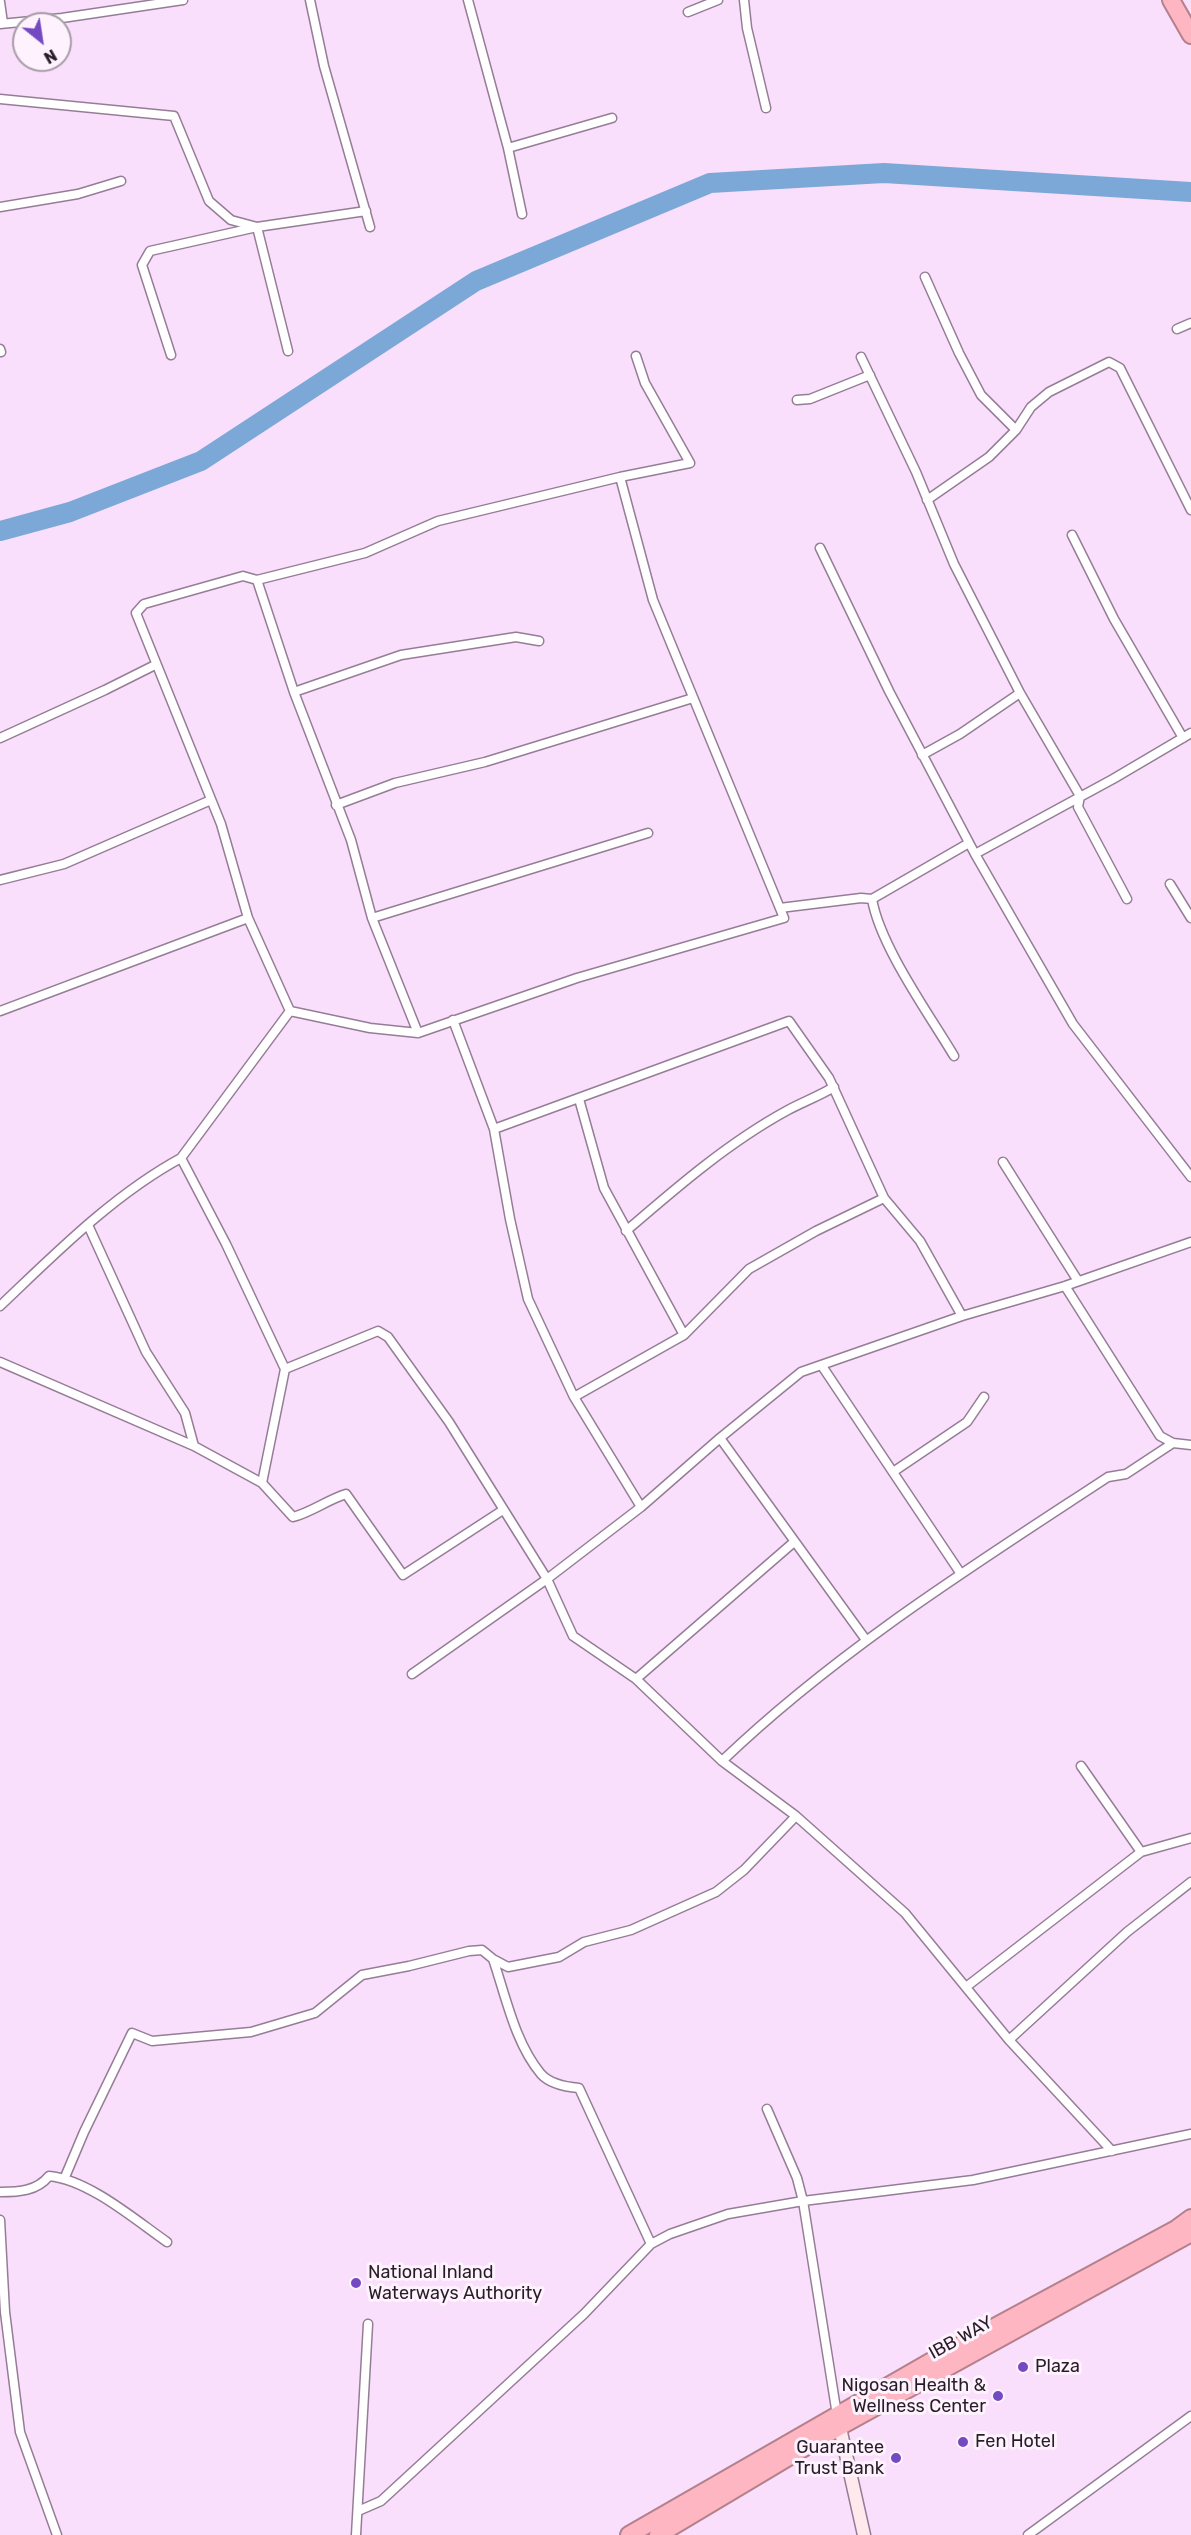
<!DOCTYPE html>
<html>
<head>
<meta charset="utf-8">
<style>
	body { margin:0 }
	#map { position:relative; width:1191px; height:2535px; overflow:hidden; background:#f9dffb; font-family:Rubik,sans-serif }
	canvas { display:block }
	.north { position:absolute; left:12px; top:12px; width:60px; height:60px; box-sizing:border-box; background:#fdf2fd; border:2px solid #a79da7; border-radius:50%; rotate:150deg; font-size:16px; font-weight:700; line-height:24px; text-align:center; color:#271d27 }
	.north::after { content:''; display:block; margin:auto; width:21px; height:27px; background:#7549c1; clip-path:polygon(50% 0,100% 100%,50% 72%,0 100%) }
</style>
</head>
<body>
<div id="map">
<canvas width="1191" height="2535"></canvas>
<div class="north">N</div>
</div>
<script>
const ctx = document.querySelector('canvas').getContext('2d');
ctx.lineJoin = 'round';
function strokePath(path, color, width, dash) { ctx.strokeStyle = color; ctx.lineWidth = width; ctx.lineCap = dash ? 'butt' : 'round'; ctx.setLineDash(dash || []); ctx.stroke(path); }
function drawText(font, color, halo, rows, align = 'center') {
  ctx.font = font + ' Rubik,sans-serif'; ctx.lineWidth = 6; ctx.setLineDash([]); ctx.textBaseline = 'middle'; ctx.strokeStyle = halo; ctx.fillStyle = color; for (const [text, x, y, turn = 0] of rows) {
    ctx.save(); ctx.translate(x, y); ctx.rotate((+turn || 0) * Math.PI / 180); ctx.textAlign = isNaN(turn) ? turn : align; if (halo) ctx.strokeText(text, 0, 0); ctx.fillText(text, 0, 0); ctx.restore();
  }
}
strokePath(new Path2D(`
	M0 531 70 512 201 461 476 281 710 183 884 173 1191 192`), '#7ca8d7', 20);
const street = new Path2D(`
	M310 0 324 66 370 227
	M468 0 508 148 522 214
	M744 0 747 28 766 108
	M0 2 3 23
	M688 12 718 0
	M0 24 62 18 183 0
	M0 99 174 116 209 201 231 220 257 227 288 351
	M508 148 612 118
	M0 207 78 194 121 181
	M925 277 959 353 981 395 1016 430
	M1177 329 1191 323
	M0 349 1 352
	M171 355 142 265 150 251 257 227 366 211
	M861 357 916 472 954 564 1020 693 1080 796 1078 807 1127 899
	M797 400 810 399 870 375
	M927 500 989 457 1016 430 1031 407 1049 392 1109 362 1120 368 1191 510
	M1072 535 1114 619 1183 738
	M820 548 889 691 975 854
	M257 580 294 692 351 840 372 918 418 1033
	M294 692 401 655 516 637 539 641
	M1191 733 1113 779 975 854 1073 1024 1191 1177
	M0 738 105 690 155 665
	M922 755 960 734 1020 693
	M336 805 395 783 485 762 693 698
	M0 880 64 864 211 800
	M1170 884 1191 918
	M872 899C880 946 929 1014 954 1056
	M780 908 861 898 872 899 969 843
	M372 918 648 833
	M0 1011 248 918
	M290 1011 248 918 221 824 136 613 144 604 243 576 257 580 365 553 438 521 620 477 690 463 645 383 636 356
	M290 1011 370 1028 418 1033 577 978 784 918 653 600 620 477
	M453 1020 494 1129 510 1219 528 1299 574 1397 641 1507
	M579 1099 604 1188 684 1335
	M494 1129 789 1021 829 1078 884 1198 920 1241 962 1316
	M1003 1162 1078 1281
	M88 1225 146 1352 185 1413 194 1446
	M626 1231C677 1187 729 1142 788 1110 803 1102 819 1096 834 1087
	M1065 1286 1160 1436 1173 1443 1191 1445
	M0 1306C56 1253 113 1195 181 1158L290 1011
	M0 1362 194 1446 262 1483 285 1369 226 1244 181 1158
	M822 1366 961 1574
	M285 1369 378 1331 388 1337 449 1422 547 1579 573 1636 636 1679 722 1761 796 1816 905 1913 1009 2040 1112 2151
	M574 1397 684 1335 749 1269 816 1231 884 1198
	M720 1438 866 1640
	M893 1472 967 1422 984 1397
	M262 1483 293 1517C312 1512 327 1500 346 1494L403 1575 503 1510
	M412 1674 547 1579 641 1507 720 1438 801 1372 962 1316 1065 1286 1191 1242
	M636 1679 794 1542
	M722 1761C838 1650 974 1565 1108 1477L1126 1474 1173 1443
	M1081 1766 1141 1852
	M493 1959C506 1997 515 2043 541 2074 550 2084 567 2087 579 2088L651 2244
	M966 1987 1141 1852 1191 1838
	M1009 2040 1127 1932 1191 1882
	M767 2109 797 2178 803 2201 837 2415
	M65 2177 84 2132 132 2033 152 2041 251 2032 315 2013 362 1975 409 1966 469 1951 482 1950 493 1959 508 1967 559 1957 584 1942 631 1930 716 1892 744 1870 796 1816
	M0 2192C19 2192 37 2191 49 2176 89 2180 134 2219 167 2242
	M0 2220 5 2312 20 2432 57 2535
	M358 2511 381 2501 584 2314 651 2244 670 2234 728 2214 803 2201 973 2180 1191 2134
	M356 2535 368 2324
	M1028 2535 1191 2416`);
const secondary = new Path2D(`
	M838 2419 864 2535`);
const highway = new Path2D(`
	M1171 0 1191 35
	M629 2535 937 2358 1176 2229 1191 2218
	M658 2535 839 2427 1191 2233`);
strokePath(street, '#957d96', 11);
strokePath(secondary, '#957d96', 15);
strokePath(highway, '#b3808c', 20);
strokePath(street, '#fff', 8);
strokePath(secondary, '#ffe9ed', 12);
strokePath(highway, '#feb6c2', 16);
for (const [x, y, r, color] of [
	[356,2283,6,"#7549c1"],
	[1023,2367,6,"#7549c1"],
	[998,2396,6,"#7549c1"],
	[963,2442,6,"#7549c1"],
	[896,2458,6,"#7549c1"]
]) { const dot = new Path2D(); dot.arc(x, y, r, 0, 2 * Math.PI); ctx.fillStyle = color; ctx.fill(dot); strokePath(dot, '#fdf2fd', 2); }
drawText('18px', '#271d27', '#fdf2fd', [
	["National Inland",368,2273],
	["Waterways Authority",368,2294],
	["Plaza",1035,2367],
	["Nigosan Health &",986,2386,"right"],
	["Wellness Center",986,2407,"right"],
	["Fen Hotel",975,2442],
	["Guarantee",884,2448,"right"],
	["Trust Bank",884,2469,"right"]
], 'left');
drawText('18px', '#271d27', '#fdf2fd', [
	["IBB WAY",961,2338,-29]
]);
</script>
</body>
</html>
